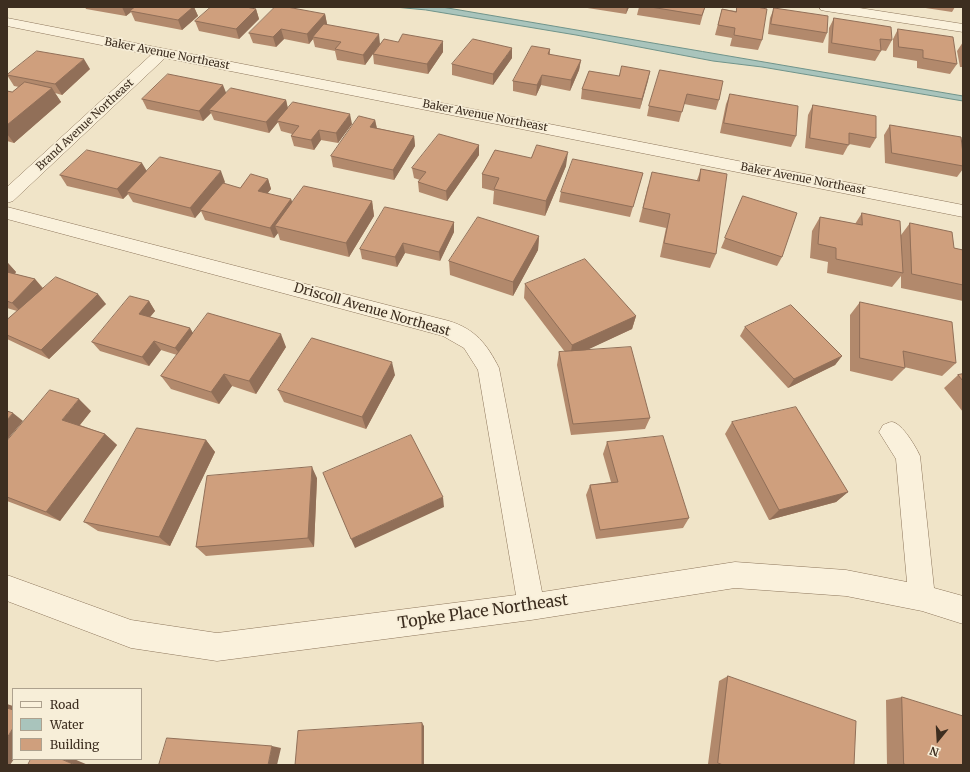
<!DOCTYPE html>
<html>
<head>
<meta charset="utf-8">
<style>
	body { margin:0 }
	#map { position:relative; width:970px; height:772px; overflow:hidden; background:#f0e4c8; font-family:Merriweather,serif }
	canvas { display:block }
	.frame { position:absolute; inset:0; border:8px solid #3d2e20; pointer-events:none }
	.legend { position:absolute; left:12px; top:688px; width:130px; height:72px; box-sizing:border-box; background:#f7eed8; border:1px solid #ada18e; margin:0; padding:5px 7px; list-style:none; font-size:12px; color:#3d2e20 }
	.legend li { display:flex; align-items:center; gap:8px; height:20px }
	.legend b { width:20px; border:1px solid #ada18e }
	.north { position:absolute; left:918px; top:720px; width:40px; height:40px; -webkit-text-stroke:3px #f7eed8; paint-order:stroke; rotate:198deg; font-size:11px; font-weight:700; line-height:16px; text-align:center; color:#3d2e20 }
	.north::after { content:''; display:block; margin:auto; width:14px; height:18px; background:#3d2e20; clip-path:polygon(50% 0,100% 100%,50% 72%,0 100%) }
</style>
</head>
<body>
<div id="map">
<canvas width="970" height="772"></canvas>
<div class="frame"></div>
<ul class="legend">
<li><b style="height:5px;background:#faf1dc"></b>Road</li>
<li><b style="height:11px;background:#a9c4bc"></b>Water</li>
<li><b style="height:11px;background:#cf9f7d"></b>Building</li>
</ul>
<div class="north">N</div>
</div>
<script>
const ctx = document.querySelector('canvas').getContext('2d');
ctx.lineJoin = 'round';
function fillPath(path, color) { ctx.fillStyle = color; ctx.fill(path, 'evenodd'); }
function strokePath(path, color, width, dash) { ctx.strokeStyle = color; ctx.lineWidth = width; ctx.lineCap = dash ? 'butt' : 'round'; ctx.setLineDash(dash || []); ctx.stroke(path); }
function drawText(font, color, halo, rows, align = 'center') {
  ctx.font = font + ' Merriweather,serif'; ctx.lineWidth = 3.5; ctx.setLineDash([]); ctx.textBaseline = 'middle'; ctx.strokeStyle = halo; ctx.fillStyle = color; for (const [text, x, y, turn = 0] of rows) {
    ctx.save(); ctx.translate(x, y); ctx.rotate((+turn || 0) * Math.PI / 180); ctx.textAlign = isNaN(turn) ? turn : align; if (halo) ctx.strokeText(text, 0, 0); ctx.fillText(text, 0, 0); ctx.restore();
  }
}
const water = new Path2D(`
	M395 7H442L963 96V101L762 67 713 61 576 35 426 10Z`);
fillPath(water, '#a9c4bc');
strokePath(water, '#6f938a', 1);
const street = new Path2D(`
	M819 7H853L963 24V32L826 11 821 10Z
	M7 18 963 205V217L165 58 13 201 7 203V187L151 55 7 26Z
	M7 207 449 321C475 329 487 344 499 368L542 592 735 562 846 570 907 582 896 459 879 432 883 425C886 424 889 422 892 422 902 423 916 447 920 456L934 588 963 596V624L922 611 846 596 735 588 531 620 217 661 131 648 7 601V575L131 620 217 633 516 595 478 370 464 348 443 336 7 219Z`);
strokePath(street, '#8d765c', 1);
fillPath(street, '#faf1dc');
fillPath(new Path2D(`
	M85 7H194L198 16 182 30 135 21 131 12 126 16 86 9Z
	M581 7H629L626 14Z
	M639 7H705L700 25 637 15Z
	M737 7H757L762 40 758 50 730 46 732 38 715 35 722 9 736 11Z
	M919 7H955L952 12Z
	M774 8 827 33 823 43 768 34 770 18Z
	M256 9 259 19 239 39 199 31 195 21Z
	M325 14 327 24 326 25 380 44 443 52 428 74 374 64 373 54 365 65 337 60 335 51 315 47 313 39 309 44 284 39 276 47 253 43 249 33Z
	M834 18 892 40 886 51 880 50 881 51 875 61 828 53 829 28Z
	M898 29 957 64 950 74 917 68V61L893 57V39Z
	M963 42V67H960L957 51Z
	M550 49V55L581 60 579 70 570 91 541 85 536 96 513 91V81Z
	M512 58 493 85 452 75V64Z
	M90 69 62 95 55 93 61 102 14 143 7 141V91L12 92 19 87 14 86 7 75Z
	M660 70 719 100 716 110 684 104 679 122 647 116 649 106Z
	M650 71 640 109 581 99 582 89 619 76Z
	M226 93 286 100 288 108 352 124 338 143 321 140 314 150 294 146 291 136 292 134 281 131 278 122 269 133 214 120 211 113 203 121 147 109 142 99Z
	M730 94 796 136 791 147 720 133 726 104Z
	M813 105 876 138 870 148 849 144 843 155 805 148 808 115Z
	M375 120 377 128 414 136 415 146 394 180 333 167 331 156Z
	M890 125 963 154V169L957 177 885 163 884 135Z
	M479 145V155L447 201 419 192 418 182 420 180 414 178 412 168Z
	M531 158 566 166 545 216 493 204 494 191 482 188V174Z
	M701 169 716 254 710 268 660 257 666 228 639 222 648 186 697 180Z
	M147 171 225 182 223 184 240 188 268 179 271 189 267 194 291 199 292 202 372 201 374 216 349 257 280 240 278 233 274 238 205 220 201 211 195 218 133 202 128 194 123 199 67 186 60 175Z
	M643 173 630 217 559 202 561 192Z
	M743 196 782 257 777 266 721 248Z
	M862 213 901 235 910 223 954 248 963 250V301L901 288V276L892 287 827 273 828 262 810 258 812 231 820 217 855 224Z
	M454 222V232L440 261 405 253 397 267 362 259 360 249Z
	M539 236 538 250 513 296 450 275 449 261Z
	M7 262 16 272 15 274 35 279 43 288 106 304 49 359 7 339V320L17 311 7 308Z
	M525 284 636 316 632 329 586 350 650 418 645 429 571 435 557 365 559 352H565L524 298Z
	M149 301 155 311 150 317 190 328 193 333 286 347 256 394 232 386 219 404 171 389 161 376 177 355 161 350 149 366 100 351 92 342Z
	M860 302 956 363 942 376 904 367 905 368 892 381 850 371V315Z
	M745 327 842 356 835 365 788 388 740 336Z
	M963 374V412L944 388 958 375Z
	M395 375 366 429 284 402 278 390Z
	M91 411 80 425 105 434 117 445 60 521 7 501V441Z
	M732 422 848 492 836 502 769 520 725 434Z
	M206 440 215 452 170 546 98 531 84 522Z
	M607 442 689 518 683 528 596 539 586 495 590 485 611 482 603 454Z
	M317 478 314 547 206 556 196 547Z
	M728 676 854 765H710L708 764 719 681Z
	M902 697 963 765H887L886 700Z`), '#b2896c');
fillPath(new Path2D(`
	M122 7H137L130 11 131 12 126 16Z
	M193 7H194L198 16 182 30 178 20Z
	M627 7H629L626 14Z
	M256 9 259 19 239 39 236 29Z
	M325 14 327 24 315 37H313V39L309 44 307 34Z
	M281 29 284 39 276 47 273 37Z
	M379 34 380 44 365 65 363 55Z
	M443 41V52L428 74 427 64Z
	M512 48V58L493 85V74Z
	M84 59 90 69 62 95 55 84Z
	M581 60 579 70 570 91 571 80Z
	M650 71 648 81 640 109 642 99Z
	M542 75 541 85 536 96 537 85Z
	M223 85 227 95 209 110 211 113 203 121 199 111Z
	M52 88 61 102 14 143 7 134V125Z
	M286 100 288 110 277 121 278 122 269 133 266 122Z
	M350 114 352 124 338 143 336 133Z
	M375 120 377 130 370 127Z
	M319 130 321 140 314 150 311 140Z
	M414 136 415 146 394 180 393 170Z
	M479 145V155L447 201 446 191Z
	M568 152 566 166 545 216 546 201Z
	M142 163 148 173 127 192 128 194 123 199 117 189Z
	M221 171 225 182 201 210H200L201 211 195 218 190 208Z
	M268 179 271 189 261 201 258 191Z
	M291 199 295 210 275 226 278 233 274 238 270 228Z
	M372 201 374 216 349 257 346 243Z
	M454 222V232L440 261 439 252Z
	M539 236 538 250 513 296V282Z
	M403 243 405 253 397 267 395 257Z
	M7 263H8L16 272 9 279 7 277Z
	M35 279 43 289 21 312 12 303Z
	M98 294 106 304 49 359 41 350Z
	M149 301 155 311 145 323 139 314Z
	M636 316 632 329 570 358 572 345Z
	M190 328 195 337 182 357 175 348Z
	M281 334 286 347 256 394 249 381Z
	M154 341 161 350 149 366 142 357Z
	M842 356 835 365 788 388 794 379Z
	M392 362 395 375 366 429 362 417Z
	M224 374 232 386 219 404 211 392Z
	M79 399 91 411 75 431 62 420Z
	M13 413 23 421 7 440V420Z
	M105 434 117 445 60 521 46 512Z
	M206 440 215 452 170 546 159 537Z
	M312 467 317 478 314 547 308 538Z
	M848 492 836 502 769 520 779 510Z
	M443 497 444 507 355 548 351 539Z
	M7 704 13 706V710L7 708Z
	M422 723 424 726V765H422Z
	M13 728V759H14L10 765H7V738Z
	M272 746 281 748 277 765H268Z
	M61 759H74L88 765H75Z`), '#916f58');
const building = new Path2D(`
	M135 7H193L178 20 130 11Z
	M211 7H246L256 9 236 29 195 21Z
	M275 7H287L325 14 307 34 281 29 273 37 249 33Z
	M651 7H705L702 15Z
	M737 7H757L767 9 762 40 734 35 735 28 718 25 722 9 736 12Z
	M774 8 828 16 827 33 771 24Z
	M834 18 891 27 892 40 880 39 881 51 832 43Z
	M324 24 379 34 363 55 335 49 341 42 313 37Z
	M898 29 953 37 957 64 923 58V50L899 47Z
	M403 34 443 41 427 64 373 54 384 39 398 42Z
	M473 39 512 48 493 74 452 64Z
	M532 46 550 49 548 54 581 60 571 80 542 75 537 85 513 81Z
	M37 51 84 59 55 84 7 75Z
	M622 66 650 71 642 99 582 89 589 71 619 76Z
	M660 70 723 81 719 100 687 94 682 112 649 106Z
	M168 74 223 85 199 111 142 99Z
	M25 82 52 88 7 125V91L12 92Z
	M231 88 286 100 266 122 209 110Z
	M730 94 798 106 796 136 724 123Z
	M293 102 350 114 336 133 319 130 311 140 291 136 299 126 277 121Z
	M813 105 876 116V138L849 133V145L810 138Z
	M359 116 375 120 370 127 414 136 393 170 331 156Z
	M890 125 961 137 963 154V166L892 153Z
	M439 134 479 145 446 191 418 182 426 172 412 168Z
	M537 145 568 152 546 201 494 189 499 178 482 174 495 150 531 158Z
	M87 150 142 163 117 189 60 175Z
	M160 157 221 171 190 208 127 192Z
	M573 159 643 173 633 207 561 192Z
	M701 169 727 174 716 254 664 243 670 214 643 208 652 172 699 181Z
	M251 174 268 179 258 191 291 199 270 228 200 210 223 183 240 188Z
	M304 186 372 201 346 243 275 226Z
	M743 196 797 213 782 257 725 238Z
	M385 207 454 222 439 252 403 243 395 257 360 249Z
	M862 213 900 221 903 273 836 259V248L818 244 820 217 862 225Z
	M478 217 539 236 513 282 449 261Z
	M910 223 952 232 954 248 963 250V285L912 274Z
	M585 259 636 316 572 345 525 284Z
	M7 272 35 279 12 303 7 301Z
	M56 277 98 294 41 350 7 335V320Z
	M130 296 149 301 139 314 190 328 175 348 154 341 142 357 92 342Z
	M860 302 952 322 956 363 903 351 905 368 860 358Z
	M791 305 842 356 794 379 745 327Z
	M208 313 281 334 249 381 224 374 211 392 161 376Z
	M312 338 392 362 362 417 278 390Z
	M631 347 650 418 573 424 559 352Z
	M963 374V381L958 375Z
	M50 390 79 399 62 420 105 434 46 512 7 497V441Z
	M796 407 848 492 779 510 732 422Z
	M7 411 13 413 7 420Z
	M137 428 206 440 159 537 84 522Z
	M411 435 443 497 351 539 323 473Z
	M663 436 689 518 600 530 590 485 618 482 607 442Z
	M312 467 308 538 196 547 207 476Z
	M728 676 856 721 854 765H723L718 763Z
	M902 697 963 716V765H907L904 764Z
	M7 708 13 710V728L7 738Z
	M422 723V765H295L298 731Z
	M167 738 272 746 268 765H159Z
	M31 759H61L75 765H28Z`);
fillPath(building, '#cf9f7d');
strokePath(building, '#916f58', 1);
drawText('11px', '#3d2e20', '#f7eed8', [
	["Baker Avenue Northeast",167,54,11],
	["Baker Avenue Northeast",485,116,11],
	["Brand Avenue Northeast",85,125,-43],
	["Baker Avenue Northeast",803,179,11]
]);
drawText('13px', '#3d2e20', '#f7eed8', [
	["Driscoll Avenue Northeast",372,310,16]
]);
drawText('16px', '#3d2e20', '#f7eed8', [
	["Topke Place Northeast",483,612,-8]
]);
</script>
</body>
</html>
